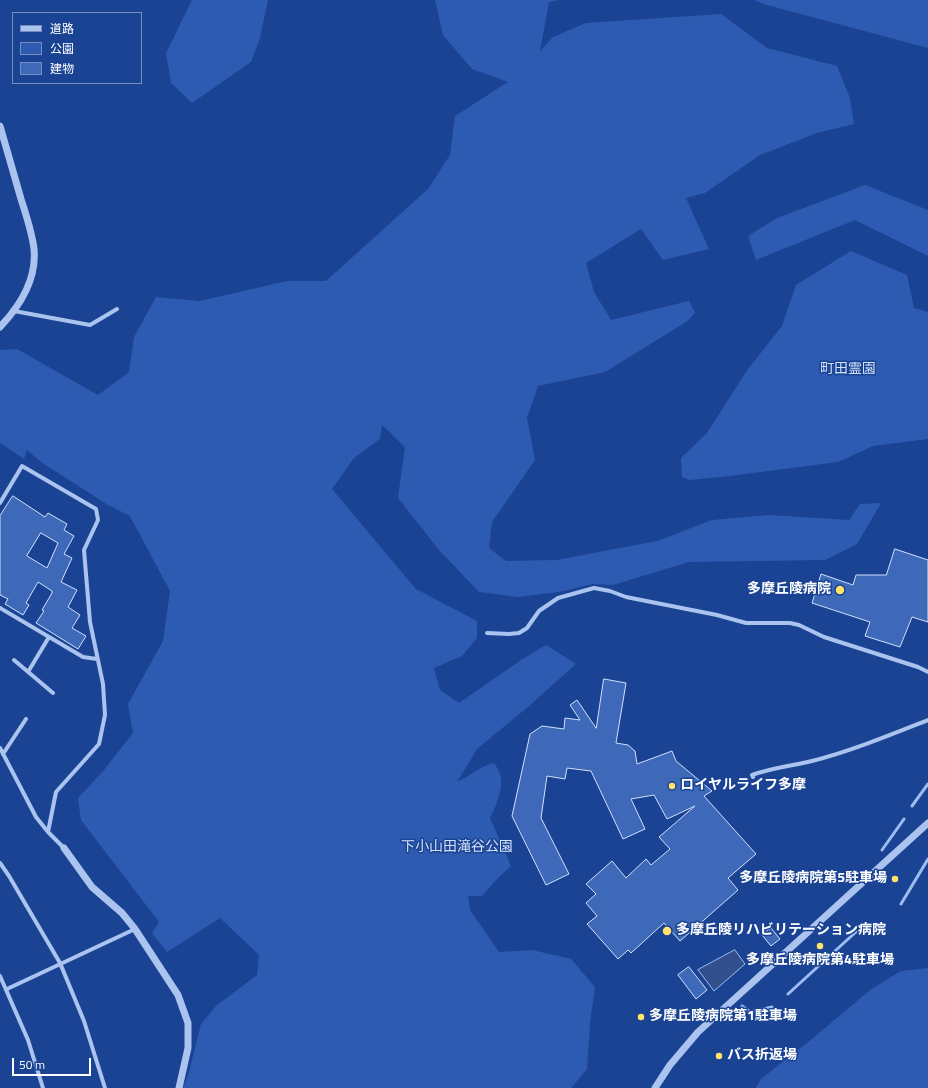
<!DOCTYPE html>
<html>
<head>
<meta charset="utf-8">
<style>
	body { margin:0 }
	#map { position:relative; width:928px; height:1088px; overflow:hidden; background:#1a4393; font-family:"Titillium Web","Noto Sans JP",sans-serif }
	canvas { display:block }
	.legend { position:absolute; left:12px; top:12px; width:130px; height:72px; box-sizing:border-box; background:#1a4393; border:1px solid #768ebe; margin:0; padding:5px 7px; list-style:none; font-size:12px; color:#fff }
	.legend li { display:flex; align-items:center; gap:8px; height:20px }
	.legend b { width:20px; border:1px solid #768ebe }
	.scale { position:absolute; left:12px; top:1058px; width:79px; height:18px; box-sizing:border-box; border:2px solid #fff; border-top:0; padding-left:5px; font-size:12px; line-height:14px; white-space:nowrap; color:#fff; -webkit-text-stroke:3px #1a4393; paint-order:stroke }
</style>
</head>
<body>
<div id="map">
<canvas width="928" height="1088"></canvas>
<ul class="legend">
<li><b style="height:5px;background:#abc3ef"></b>道路</li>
<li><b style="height:11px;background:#2e5bb2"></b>公園</li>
<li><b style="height:11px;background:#3e69b9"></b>建物</li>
</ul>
<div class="scale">50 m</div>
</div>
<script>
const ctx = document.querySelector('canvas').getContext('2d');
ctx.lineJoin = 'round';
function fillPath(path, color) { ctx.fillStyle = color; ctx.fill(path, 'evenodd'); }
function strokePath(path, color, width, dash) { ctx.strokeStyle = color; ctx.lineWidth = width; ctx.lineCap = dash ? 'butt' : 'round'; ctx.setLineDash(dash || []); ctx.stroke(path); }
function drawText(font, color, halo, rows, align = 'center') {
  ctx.font = font + ' "Titillium Web","Noto Sans JP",sans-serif'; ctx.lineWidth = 3; ctx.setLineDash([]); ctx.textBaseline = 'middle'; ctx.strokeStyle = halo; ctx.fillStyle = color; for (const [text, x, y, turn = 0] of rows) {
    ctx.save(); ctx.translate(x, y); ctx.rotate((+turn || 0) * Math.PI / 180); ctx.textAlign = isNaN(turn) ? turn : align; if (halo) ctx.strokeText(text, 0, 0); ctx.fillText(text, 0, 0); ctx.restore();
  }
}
fillPath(new Path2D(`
	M192 0H268L260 38 251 62 192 103 171 83 166 53Z
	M435 0H559L549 2 540 51 553 37 586 23 721 14 767 48 837 66 850 98 854 124 817 133 760 155 705 193 686 198 709 249 663 260 641 229 586 263 594 292 611 320 689 301 695 313 686 322 605 372 538 386 527 418 535 460 492 522 489 548 506 561 557 560 657 541 712 520 769 515 849 520 860 504 881 503 857 544 825 560 689 562 613 585 592 584 559 592 518 597 479 592 439 550 398 498 405 447 382 425 380 439 354 458 332 489 416 589 477 621V638L462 656 434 668 440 690 459 703 521 660 546 645 576 664 529 706 477 749 457 782C470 776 480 766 494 763 497 767 500 772 501 778 503 787 495 810 490 818L511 866 496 880 482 896H468L470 910 499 952 532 950 571 959 595 987 590 1023 587 1069 571 1088H183L188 1076 201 1024 216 1006 257 975 259 955 220 918 167 952 152 933 159 922 81 820 78 798 104 770 133 733 128 704 163 641 170 591 130 516 108 505 41 462 27 450 24 459 0 443V350L17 349 98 395 129 372 134 337 156 297 200 301 287 281H326L428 189 450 155 455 116 508 82 472 69 443 35Z
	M754 0H928V48L767 5Z
	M865 185 928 210V256L855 220 756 260 748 236 777 218Z
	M851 251 907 275 914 308 928 312V439L873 446 838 462 730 476 689 480 682 477 681 458 707 433 748 369 782 326 796 285Z
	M928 968V1088H756L761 1079 812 1039 870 990 901 971Z`), '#2e5bb2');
const water = new Path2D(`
	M735 950 745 964 714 991 698 970Z`);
fillPath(water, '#33508c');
strokePath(water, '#9ebcf1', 1);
strokePath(new Path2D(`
	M912 806 928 784
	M882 850 904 819
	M901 904 928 859
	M788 994 858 930
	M742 1006 750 1012 772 1007`), '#9ebcf1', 3);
const building = new Path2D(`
	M13 496 45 517 48 513 67 524 64 530 74 536 64 554 72 558 61 582 77 590 68 607 80 615 72 628 86 636 78 649 36 623 44 611 42 610 52 593V591L38 582 26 603 29 605 23 615 5 604 8 599 0 595V516ZM41 533 58 543 47 568 27 556Z
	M895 549 928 560V622L912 617 900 647 865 636 870 622 812 603 821 574 853 585 856 575H886Z
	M604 679 626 683 616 743 628 745 635 751 637 764 672 751 676 761 712 791 704 796 756 854 728 878 738 890 680 941 664 923 631 953 628 950 618 959 587 924 597 916 586 903 596 894 586 884 612 861 626 878 646 859 651 865 670 849 659 837 695 806 667 819 654 795 631 799 645 829 623 839 591 771 567 768 565 779 547 776 541 818 569 874 546 885 512 816 530 734 542 726 564 729 565 718 580 720 570 705 577 700 596 728Z
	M771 928 780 939 771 946 762 935Z
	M689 967 707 990 696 999 678 975Z`);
fillPath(building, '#3e69b9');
strokePath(building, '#d2e0fb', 1);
strokePath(new Path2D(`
	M14 311 90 325 117 309
	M0 503 22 466 96 509 98 520 84 550 90 622 103 684 105 715 99 744 56 792 48 832
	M0 608 83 657 97 659
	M487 633 509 634 519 633 527 628 539 611 558 598 594 588 610 591 626 597 717 615 746 623H790L799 625 824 637 918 667 928 672
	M14 660 53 693
	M28 672 49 637
	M0 748 36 817 48 832 64 848
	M3 754 26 719
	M753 777 752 775C771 768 791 766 812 761 851 751 890 735 928 720
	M0 863 9 876 60 963 84 1021 105 1088
	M0 976 28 1040 43 1088
	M7 989 135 929`), '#abc3ef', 4);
strokePath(new Path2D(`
	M0 126C7 150 14 174 21 199 26 215 32 232 34 249 37 280 20 306 0 327
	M64 848 92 887 122 913 135 929 178 995 188 1023V1048L179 1088
	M655 1088 670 1065 698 1032 928 823`), '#abc3ef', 7);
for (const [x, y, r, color] of [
	[840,590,5,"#ffe36a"],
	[672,786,4,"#ffe36a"],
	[895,879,4,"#ffe36a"],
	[667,931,5,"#ffe36a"],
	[820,946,4,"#ffe36a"],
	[641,1017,4,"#ffe36a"],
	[719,1056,4,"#ffe36a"]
]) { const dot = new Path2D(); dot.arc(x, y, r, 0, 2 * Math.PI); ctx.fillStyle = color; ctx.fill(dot); strokePath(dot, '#1a4393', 1.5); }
drawText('14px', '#d2e0fb', '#1a4393', [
	["町田霊園",848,370],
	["下小山田滝谷公園",457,848]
]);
drawText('bold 14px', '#fff', '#1a4393', [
	["多摩丘陵病院",831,590,"right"],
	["ロイヤルライフ多摩",680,786],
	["多摩丘陵病院第5駐車場",887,879,"right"],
	["多摩丘陵リハビリテーション病院",676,931],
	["多摩丘陵病院第4駐車場",820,961,"center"],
	["多摩丘陵病院第1駐車場",649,1017],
	["バス折返場",727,1056]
], 'left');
</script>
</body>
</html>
